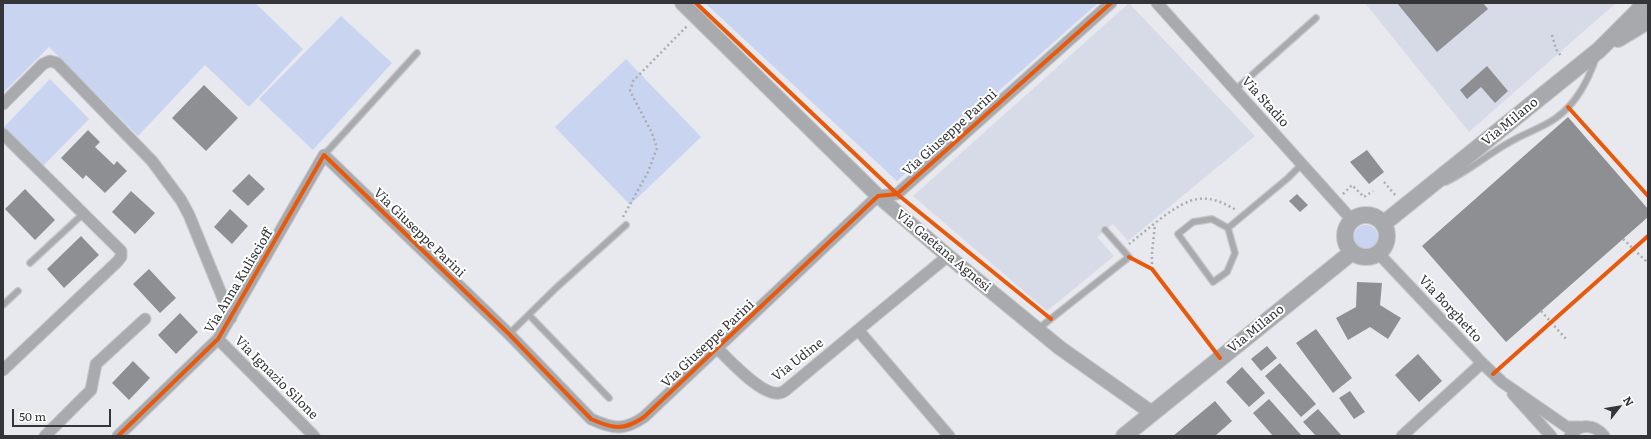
<!DOCTYPE html>
<html>
<head>
<meta charset="utf-8">
<style>
	body { margin:0 }
	#map { position:relative; width:1651px; height:439px; overflow:hidden; background:#e8e9ee; font-family:Literata,serif }
	canvas { display:block }
	.frame { position:absolute; inset:0; border:4px solid #343539; pointer-events:none }
	.north { position:absolute; left:1599px; top:387px; width:40px; height:40px; -webkit-text-stroke:3px #fff; paint-order:stroke; rotate:59deg; font-size:11px; font-weight:700; line-height:16px; text-align:center; color:#343539 }
	.north::after { content:''; display:block; margin:auto; width:14px; height:18px; background:#343539; clip-path:polygon(50% 0,100% 100%,50% 72%,0 100%) }
	.scale { position:absolute; left:12px; top:409px; width:99px; height:18px; box-sizing:border-box; border:2px solid #343539; border-top:0; padding-left:5px; font-size:12px; line-height:14px; white-space:nowrap; color:#343539; -webkit-text-stroke:3px #fff; paint-order:stroke }
</style>
</head>
<body>
<div id="map">
<canvas width="1651" height="439"></canvas>
<div class="frame"></div>
<div class="north">N</div>
<div class="scale">50 m</div>
</div>
<script>
const ctx = document.querySelector('canvas').getContext('2d');
ctx.lineJoin = 'round';
function fillPath(path, color) { ctx.fillStyle = color; ctx.fill(path, 'evenodd'); }
function strokePath(path, color, width, dash) { ctx.strokeStyle = color; ctx.lineWidth = width; ctx.lineCap = dash ? 'butt' : 'round'; ctx.setLineDash(dash || []); ctx.stroke(path); }
function drawText(font, color, halo, rows, align = 'center') {
  ctx.font = font + ' Literata,serif'; ctx.lineWidth = 4; ctx.setLineDash([]); ctx.textBaseline = 'middle'; ctx.strokeStyle = halo; ctx.fillStyle = color; for (const [text, x, y, turn = 0] of rows) {
    ctx.save(); ctx.translate(x, y); ctx.rotate((+turn || 0) * Math.PI / 180); ctx.textAlign = isNaN(turn) ? turn : align; if (halo) ctx.strokeText(text, 0, 0); ctx.fillText(text, 0, 0); ctx.restore();
  }
}
fillPath(new Path2D(`
	M1129 3 1255 136 1128 241 1113 224 1097 237 1114 256 1047 311 913 196Z
	M1365 3H1616L1469 132Z`), '#d7dbe7');
fillPath(new Path2D(`
	M3 3H255L303 49 249 107 205 65 138 136 49 47 3 93Z
	M705 3H1098L897 181Z
	M341 16 392 63 313 150 259 99Z
	M626 59 701 137 630 205 555 127Z
	M50 79 89 119 43 166 4 127Z
	M1354 237a12 12 0 1 1 24 0a12 12 0 1 1-24 0Z`), '#c9d4f0');
fillPath(new Path2D(`
	M1397 3H1483L1488 9 1437 52Z
	M1487 66 1508 91 1495 103 1481 87 1467 99 1460 90Z
	M204 85 238 118 206 151 172 118Z
	M1568 117 1648 209V217L1506 342 1422 246Z
	M88 130 100 142 95 147 114 165 117 161 127 171 105 193 86 175 83 179 61 158Z
	M1367 150 1384 172 1369 184 1350 162Z
	M249 174 265 189 248 206 232 191Z
	M25 189 55 220 35 240 5 209Z
	M131 191 155 213 135 234 112 212Z
	M1297 194 1308 205 1300 212 1289 201Z
	M230 209 248 226 232 244 214 227Z
	M81 236 99 255 64 288 47 269Z
	M149 269 176 298 160 313 133 284Z
	M1357 282 1382 283 1380 305 1401 318 1388 339 1370 327 1348 340 1336 318 1356 307Z
	M180 313 198 332 176 354 158 335Z
	M1316 329 1352 378 1333 393 1296 343Z
	M1267 346 1277 358 1261 371 1251 359Z
	M1418 354 1442 381 1419 402 1395 375Z
	M133 361 150 378 129 400 112 383Z
	M1280 363 1316 404 1301 417 1265 376Z
	M1242 367 1265 393 1249 407 1226 382Z
	M1350 391 1365 412 1354 419 1339 398Z
	M1269 399 1302 436H1273L1253 413Z
	M1215 401 1232 421 1215 436H1173Z
	M1318 409 1342 436H1316L1303 422Z`), '#8e8f92');
const service = new Path2D(`
	M1235 90 1316 18
	M324 155 417 53
	M1446 182C1469 171 1488 154 1510 142 1525 133 1542 128 1556 118 1577 103 1588 80 1596 58
	M1228 228 1235 253 1227 272 1213 282 1178 234 1193 222 1212 219 1228 228 1288 178 1302 164
	M30 263 84 213
	M3 305 18 291
	M529 315 609 398
	M1038 329 1129 257 1105 230
	M509 334 556 288 626 225`);
const minor = new Path2D(`
	M1157 3 1352 220
	M3 104 43 64 50 61 57 63 152 161 181 200 189 215 231 318
	M3 134 121 251V257L117 262 3 370
	M1379 254 1482 363 1502 382 1567 427H1580
	M948 256 858 330 949 436
	M218 339 314 436
	M718 349C729 360 762 396 779 393 781 393 785 391 787 389L858 330
	M1513 394 1551 436
	M45 436 91 390 96 364 145 319
	M118 436 218 339 324 155 509 334 591 419C613 429 624 431 644 417L878 196 897 194 1111 3
	M1402 436 1482 363
	M1570 436C1579 423 1595 424 1604 436`);
const tertiary = new Path2D(`
	M682 3 878 196 948 256 1060 348 1152 413`);
const secondary = new Path2D(`
	M1618 39 1648 21
	M1345 236a21 21 0 1 1 42 0a21 21 0 1 1-42 0Z
	M1383 224 1599 50 1637 12 1644 3
	M1124 436 1351 253`);
strokePath(service, '#c5c6c9', 8);
strokePath(minor, '#c5c6c9', 13);
strokePath(tertiary, '#c5c6c9', 16);
strokePath(secondary, '#c5c6c9', 18);
strokePath(new Path2D(`
	M1552 35 1556 49 1561 56
	M1384 182 1397 197
	M1343 194 1352 185 1364 197 1373 191
	M623 217 648 172 657 148 652 133 630 91 633 81 688 25
	M1623 239 1648 263
	M1129 244C1146 231 1178 201 1198 199 1212 197 1224 203 1236 210
	M1152 269V252L1155 225
	M1541 311 1567 340`), '#abacae', 2.5, [2, 3]);
strokePath(service, '#a9aaad', 5.5);
strokePath(minor, '#a9aaad', 11);
strokePath(tertiary, '#a9aaad', 14);
strokePath(secondary, '#a8a9ad', 16);
strokePath(new Path2D(`
	M696 3 897 194 1051 319
	M1568 107 1648 196
	M1129 257 1152 269 1220 358
	M1493 374 1648 236
	M118 436 218 339 324 155 509 334 591 419C613 429 624 431 644 417L878 196 897 194 1111 3`), '#e8590c', 4);
drawText('13px', '#343539', '#fff', [
	["Via Stadio",1265,102,48],
	["Via Milano",1510,122,-39],
	["Via Giuseppe Parini",950,133,-42],
	["Via Giuseppe Parini",419,233,44],
	["Via Gaetana Agnesi",943,251,40],
	["Via Anna Kuliscioff",239,281,-59],
	["Via Borghetto",1450,309,47],
	["Via Milano",1256,329,-39],
	["Via Giuseppe Parini",708,344,-43],
	["Via Udine",798,360,-38],
	["Via Ignazio Silone",276,378,45]
]);
</script>
</body>
</html>
